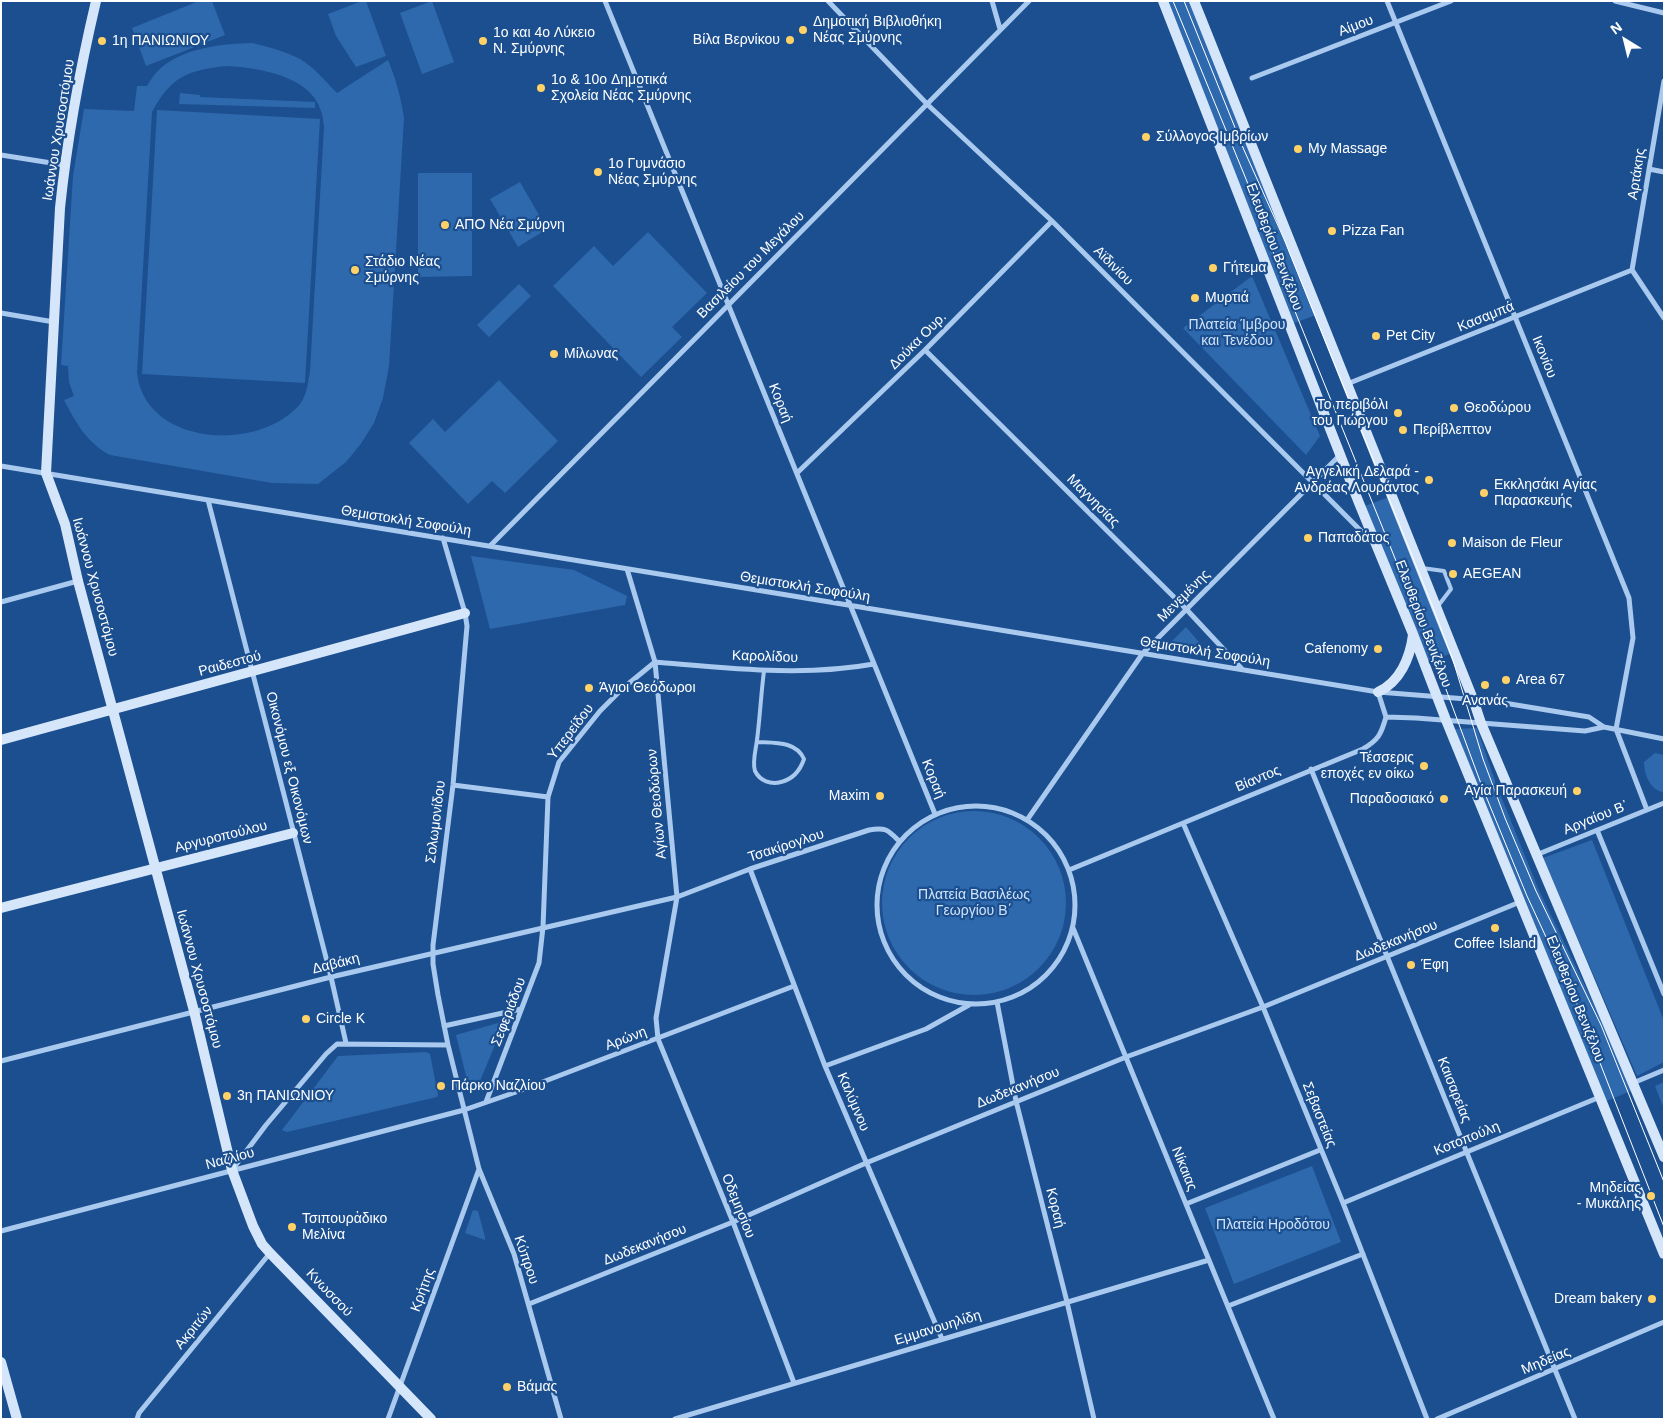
<!DOCTYPE html>
<html>
<head>
<meta charset="utf-8">
<style>
	body { margin:0 }
	#map { position:relative; width:1665px; height:1420px; overflow:hidden; background:#1b4f8f; font-family:Helvetica,sans-serif }
	canvas { display:block }
	.frame { position:absolute; inset:0; border:2px solid #fff; pointer-events:none }
	.north { position:absolute; left:1600px; top:15px; width:50px; height:50px; -webkit-text-stroke:4px #1b4f8f; paint-order:stroke; rotate:324deg; font-size:14px; font-weight:700; line-height:20px; text-align:center; color:#fff }
	.north::after { content:''; display:block; margin:auto; width:18px; height:22px; background:#fff; clip-path:polygon(50% 0,100% 100%,50% 72%,0 100%) }
</style>
</head>
<body>
<div id="map">
<canvas width="1665" height="1420"></canvas>
<div class="frame"></div>
<div class="north">N</div>
</div>
<script>
const ctx = document.querySelector('canvas').getContext('2d');
ctx.lineJoin = 'round';
function fillPath(path, color) { ctx.fillStyle = color; ctx.fill(path, 'evenodd'); }
function strokePath(path, color, width, dash) { ctx.strokeStyle = color; ctx.lineWidth = width; ctx.lineCap = dash ? 'butt' : 'round'; ctx.setLineDash(dash || []); ctx.stroke(path); }
function drawText(font, color, halo, rows, align = 'center') {
  ctx.font = font + ' Helvetica,sans-serif'; ctx.lineWidth = 4.5; ctx.setLineDash([]); ctx.textBaseline = 'middle'; ctx.strokeStyle = halo; ctx.fillStyle = color; for (const [text, x, y, turn = 0] of rows) {
    ctx.save(); ctx.translate(x, y); ctx.rotate((+turn || 0) * Math.PI / 180); ctx.textAlign = isNaN(turn) ? turn : align; if (halo) ctx.strokeText(text, 0, 0); ctx.fillText(text, 0, 0); ctx.restore();
  }
}
fillPath(new Path2D(`
	M199 1H212L225 35 146 66 132 28Z
	M362 1H366L386 56 356 67 336 36 328 14Z
	M432 1 454 62 422 74 400 13Z
	M1165 1H1191L1316 315 1294 323Z
	M252 43C268 47 285 51 300 59 314 67 326 82 337 93L388 60C396 80 401 97 404 118L389 366 383 398 374 423 360 445 346 462 318 484 272 483 110 455C87 443 76 423 64 400L74 396 69 382 68 366 61 365 73 176 84 109 134 111 137 86H147C150 81 153 76 156 73 178 48 221 44 252 43ZM227 66C258 68 310 75 321 111 323 116 323 122 324 127L310 371C308 382 307 395 300 404 259 453 145 446 137 373L152 112C171 77 187 70 227 66Z
	M180 93 200 95V97L315 102V108L179 104Z
	M157 110 320 119 305 383 142 374Z
	M418 173H472V276L418 277Z
	M520 182 547 229 518 247 490 199Z
	M648 232 707 293 672 327 682 337 641 377 553 286 594 246 613 266Z
	M1252 276 1320 436 1306 455 1183 328Z
	M519 284 531 296 489 337 477 325Z
	M499 380 558 441 505 493 492 481 468 504 409 443 433 419 445 432Z
	M1389 497 1452 653 1426 663 1365 506Z
	M471 556 574 570 627 596 625 605 490 629Z
	M1186 627 1205 649 1202 651 1171 646 1170 643Z
	M1477 728 1496 784 1538 888 1603 1023 1631 1091 1604 1102 1453 729Z
	M1655 753 1664 755 1663 792C1650 790 1644 774 1644 762Z
	M882 903a92 92 0 1 1 184 0a92 92 0 1 1-184 0Z
	M1592 840 1664 1021V1062L1637 1076 1543 858Z
	M505 1021 480 1081 468 1084 456 1035Z
	M426 1052 430 1054 438 1095 437 1097 287 1132 282 1130 338 1056Z
	M1664 1082V1109L1655 1086Z
	M1312 1166 1341 1242 1234 1284 1205 1208Z
	M473 1210 478 1211 485 1237V1240L465 1233Z`), '#2e69ad');
strokePath(new Path2D(`
	M1422 568 1444 571 1451 589 1438 606
	M757 742C775 743 796 741 804 759 800 771 793 779 781 782 771 785 760 781 755 771 752 762 756 749 757 740 760 717 761 694 764 671`), '#a9c9ee', 4);
strokePath(new Path2D(`
	M605 1 935 814
	M828 1 928 105 1052 221 1372 542
	M992 1 1000 29
	M1387 1 1629 598 1633 638 1616 729 1647 810
	M1615 1 1664 13
	M1252 78 1451 1
	M1 155 64 165
	M1649 169 1664 172
	M1632 270 1664 81
	M1632 270 1664 318
	M1 313 54 322
	M925 350 1187 610 1242 669
	M1347 384 1632 270
	M1 466 1378 692 1492 701 1589 717 1604 727
	M797 473 925 350 1052 221
	M208 500 331 977 346 1043
	M443 538 465 613 467 626 453 785 433 945V964L438 995 448 1045 479 1169 514 1254 561 1419
	M490 546 1029 1
	M627 569 655 662 677 897 656 1018 658 1039 733 1222 794 1383
	M1 602 78 581
	M1378 692 1386 717
	M1386 717 1416 718 1585 731 1604 727 1664 739
	M1311 769 1575 1419
	M453 785 548 797
	M877 905a99 99 0 1 1 198 0a99 99 0 1 1-198 0Z
	M1027 820 1143 653 1340 455
	M1183 823 1263 1007 1343 1203 1427 1419
	M1597 830 1664 994
	M1536 855 1664 803
	M750 869 825 1066 942 1339
	M1069 870 1363 749C1378 740 1381 735 1386 717
	M1073 928 1274 1419
	M997 1002 1016 1101 1067 1302 1094 1419
	M444 1026 521 1009
	M1 1061 331 977 677 897 750 869 869 830C886 827 888 830 899 841
	M825 1066 926 1029 969 1005
	M1633 1083 1664 1070
	M486 1102 539 963 543 927 548 797 559 762 600 711 622 689 655 662C728 668 802 677 874 664
	M232 1170 266 1125 326 1054 337 1044 448 1045
	M1343 1203 1600 1097
	M1186 1204 1320 1150
	M1 1231 464 1110 519 1091 794 986
	M529 1304 733 1222 866 1163 1126 1057 1263 1007 1520 902
	M1228 1306 1363 1254
	M137 1419 139 1413 270 1253
	M388 1419 479 1169
	M675 1419 1209 1260
	M1437 1419 1664 1322`), '#a9c9ee', 5);
strokePath(new Path2D(`
	M96 1C80 69 67 139 60 208L46 473 65 524 78 581 194 1011 232 1170 253 1226 262 1244 270 1253 431 1419
	M1163 1 1359 503 1413 634 1446 720 1664 1254
	M1194 1 1473 699 1481 723 1664 1157
	M1378 692C1400 682 1410 658 1413 635
	M1 740 465 613
	M1 908 293 833
	M1 1362 17 1419`), '#d6e6fa', 10);
strokePath(new Path2D(`
	M1173 1 1255 201 1288 294 1424 630 1483 789 1527 896 1577 1004 1664 1227
	M1184 1 1244 150 1284 239 1432 605 1453 660 1483 759 1505 818 1536 891 1601 1025 1664 1182`), '#fff', 1);
for (const [x, y, r, color] of [
	[803,30,5,"#ffd166"],
	[790,40,5,"#ffd166"],
	[102,41,5,"#ffd166"],
	[483,41,5,"#ffd166"],
	[541,88,5,"#ffd166"],
	[1146,137,5,"#ffd166"],
	[1298,149,5,"#ffd166"],
	[598,172,5,"#ffd166"],
	[445,225,5,"#ffd166"],
	[1332,231,5,"#ffd166"],
	[1213,268,5,"#ffd166"],
	[355,270,5,"#ffd166"],
	[1195,298,5,"#ffd166"],
	[1376,336,5,"#ffd166"],
	[554,354,5,"#ffd166"],
	[1454,408,5,"#ffd166"],
	[1398,413,5,"#ffd166"],
	[1403,430,5,"#ffd166"],
	[1429,480,5,"#ffd166"],
	[1484,493,5,"#ffd166"],
	[1308,538,5,"#ffd166"],
	[1452,543,5,"#ffd166"],
	[1453,574,5,"#ffd166"],
	[1378,649,5,"#ffd166"],
	[1506,680,5,"#ffd166"],
	[1485,685,5,"#ffd166"],
	[589,688,5,"#ffd166"],
	[1424,766,5,"#ffd166"],
	[1577,791,5,"#ffd166"],
	[880,796,5,"#ffd166"],
	[1444,799,5,"#ffd166"],
	[1495,928,5,"#ffd166"],
	[1411,965,5,"#ffd166"],
	[306,1019,5,"#ffd166"],
	[441,1086,5,"#ffd166"],
	[227,1096,5,"#ffd166"],
	[1651,1196,5,"#ffd166"],
	[292,1227,5,"#ffd166"],
	[1652,1299,5,"#ffd166"],
	[507,1387,5,"#ffd166"]
]) { const dot = new Path2D(); dot.arc(x, y, r, 0, 2 * Math.PI); ctx.fillStyle = color; ctx.fill(dot); strokePath(dot, '#1b4f8f', 2); }
drawText('14px', '#fff', '#1b4f8f', [
	["Δημοτική Βιβλιοθήκη",813,22],
	["Νέας Σμύρνης",813,38],
	["1ο και 4ο Λύκειο",493,33],
	["Ν. Σμύρνης",493,49],
	["Βίλα Βερνίκου",780,40,"right"],
	["1η ΠΑΝΙΩΝΙΟΥ",112,41],
	["1ο & 10ο Δημοτικά",551,80],
	["Σχολεία Νέας Σμύρνης",551,96],
	["Σύλλογος Ιμβρίων",1156,137],
	["My Massage",1308,149],
	["1ο Γυμνάσιο",608,164],
	["Νέας Σμύρνης",608,180],
	["ΑΠΟ Νέα Σμύρνη",455,225],
	["Pizza Fan",1342,231],
	["Στάδιο Νέας",365,262],
	["Σμύρνης",365,278],
	["Γήτεμα",1223,268],
	["Μυρτιά",1205,298],
	["Pet City",1386,336],
	["Μίλωνας",564,354],
	["Το περιβόλι",1388,405,"right"],
	["του Γιώργου",1388,421,"right"],
	["Θεοδώρου",1464,408],
	["Περίβλεπτον",1413,430],
	["Αγγελική Δελαρά -",1419,472,"right"],
	["Ανδρέας Λουράντος",1419,488,"right"],
	["Εκκλησάκι Αγίας",1494,485],
	["Παρασκευής",1494,501],
	["Παπαδάτος",1318,538],
	["Maison de Fleur",1462,543],
	["AEGEAN",1463,574],
	["Cafenomy",1368,649,"right"],
	["Area 67",1516,680],
	["Άγιοι Θεόδωροι",599,688],
	["Ανανάς",1485,701,"center"],
	["Τέσσερις",1414,758,"right"],
	["εποχές εν οίκω",1414,774,"right"],
	["Αγία Παρασκευή",1567,791,"right"],
	["Maxim",870,796,"right"],
	["Παραδοσιακό",1434,799,"right"],
	["Coffee Island",1495,944,"center"],
	["Έφη",1421,965],
	["Circle K",316,1019],
	["Πάρκο Ναζλίου",451,1086],
	["3η ΠΑΝΙΩΝΙΟΥ",237,1096],
	["Μηδείας",1641,1188,"right"],
	["- Μυκάλης",1641,1204,"right"],
	["Τσιπουρἁδικο",302,1219],
	["Μελίνα",302,1235],
	["Dream bakery",1642,1299,"right"],
	["Βάμας",517,1387]
], 'left');
drawText('14px', '#fff', '#1b4f8f', [
	["Αίμου",1356,26,-21],
	["Ιωάννου Χρυσοστόμου",59,130,-81],
	["Αρτάκης",1637,174,-81],
	["Ελευθερίου Βενιζέλου",1274,247,69],
	["Βασιλείου του Μεγάλου",751,265,-45],
	["Αϊδινίου",1113,266,45],
	["Κασαμπά",1486,317,-22],
	["Δούκα Ουρ.",918,341,-45],
	["Ικονίου",1544,357,68],
	["Κοραή",780,403,68],
	["Μαγνησίας",1093,501,45],
	["Θεμιστοκλή Σοφούλη",406,521,9],
	["Ιωάννου Χρυσοστόμου",95,587,75],
	["Θεμιστοκλή Σοφούλη",805,587,9],
	["Μενεμένης",1184,596,-45],
	["Ελευθερίου Βενιζέλου",1423,624,69],
	["Θεμιστοκλή Σοφούλη",1205,652,9],
	["Καρολίδου",765,657,2],
	["Ραιδεστού",230,664,-15],
	["Υπερείδου",571,732,-53],
	["Οικονόμου εξ Οικονόμων",289,768,76],
	["Κοραή",933,779,68],
	["Βίαντος",1258,779,-23],
	["Αγίων Θεοδώρων",657,804,-95],
	["Αργαίου Β᾽",1596,818,-22],
	["Σολωμονίδου",436,822,-83],
	["Αργυροπούλου",221,837,-14],
	["Τσακίρογλου",786,846,-18],
	["Δωδεκανήσου",1396,941,-22],
	["Δαβάκη",336,964,-14],
	["Ιωάννου Χρυσοστόμου",199,979,75],
	["Ελευθερίου Βενιζέλου",1575,999,68],
	["Σεφεριάδου",509,1012,-69],
	["Αρώνη",626,1039,-21],
	["Δωδεκανήσου",1018,1088,-22],
	["Καισαρείας",1454,1090,68],
	["Καλύμνου",853,1102,67],
	["Σεβαστείας",1319,1115,68],
	["Κοτοπούλη",1467,1139,-22],
	["Ναζλίου",230,1159,-15],
	["Νίκαιας",1184,1169,68],
	["Οδεμησίου",738,1206,68],
	["Κοραή",1055,1208,76],
	["Δωδεκανήσου",645,1245,-22],
	["Κύπρου",526,1260,71],
	["Κρήτης",423,1290,-70],
	["Κνωσσού",329,1293,46],
	["Ακριτών",194,1328,-51],
	["Εμμανουηλίδη",938,1328,-17],
	["Μηδείας",1546,1361,-23]
]);
drawText('14px', '#cfe3fa', '#1b4f8f', [
	["Πλατεία Ίμβρου",1237,325],
	["και Τενέδου",1237,341],
	["Πλατεία Βασιλέως",974,895],
	["Γεωργίου Β΄",974,911],
	["Πλατεία Ηροδότου",1273,1225]
]);
</script>
</body>
</html>
